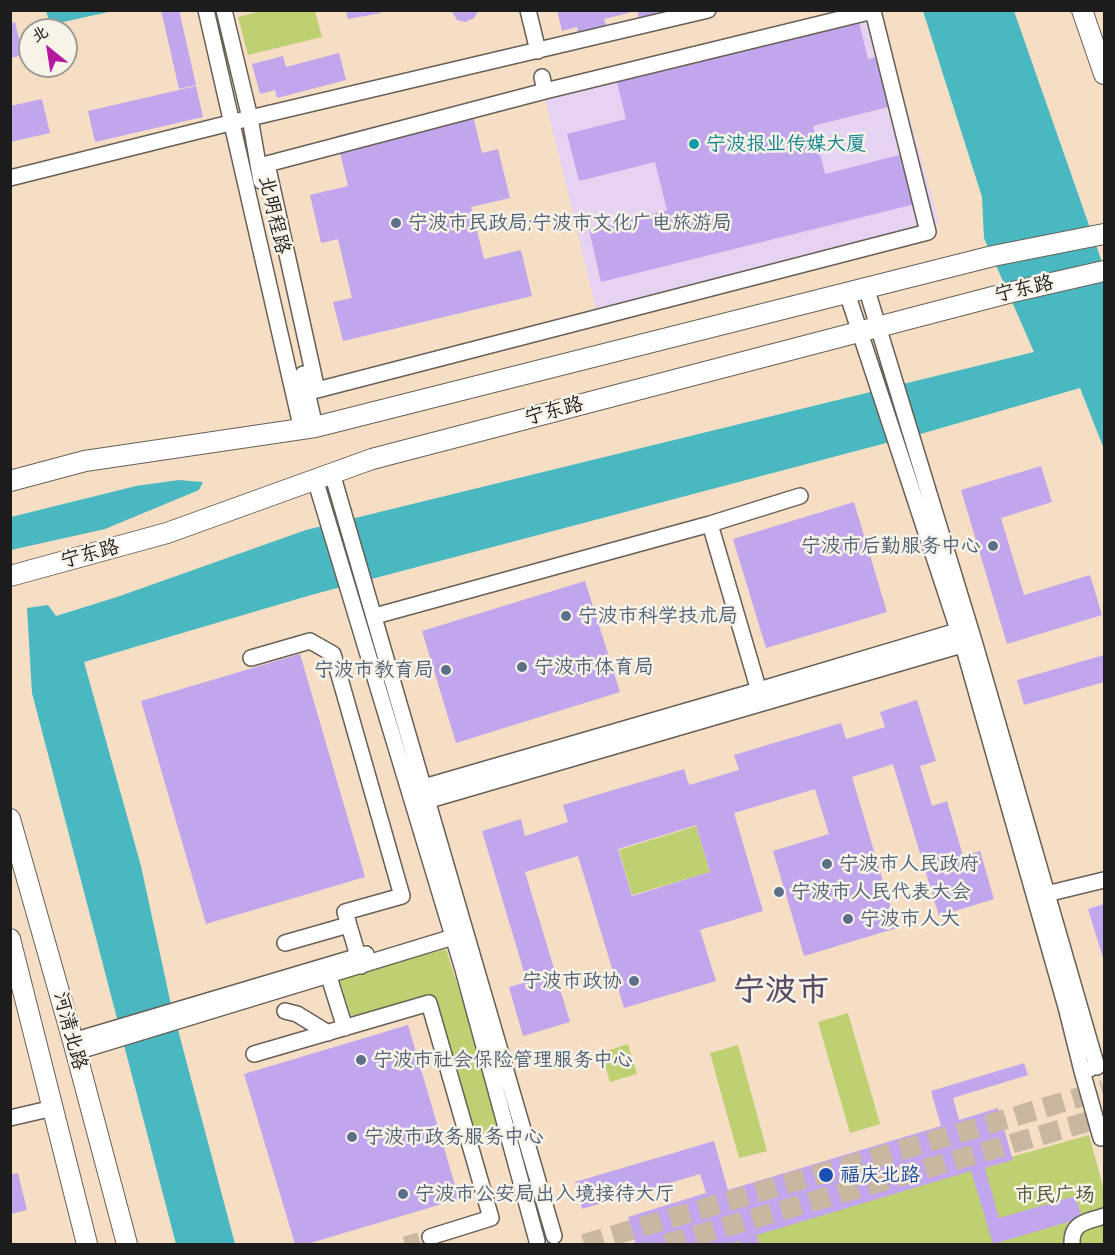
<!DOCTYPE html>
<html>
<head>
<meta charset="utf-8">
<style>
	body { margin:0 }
	#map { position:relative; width:1115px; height:1255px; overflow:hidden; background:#f5dec4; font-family:"Comic Neue","LXGW WenKai TC",sans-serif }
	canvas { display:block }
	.frame { position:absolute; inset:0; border:12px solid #1c1c1c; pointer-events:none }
	.north { position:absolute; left:18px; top:18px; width:60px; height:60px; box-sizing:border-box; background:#f7f3e8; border:2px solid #9f9d96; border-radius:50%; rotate:330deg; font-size:16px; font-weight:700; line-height:24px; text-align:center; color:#1c1c1c }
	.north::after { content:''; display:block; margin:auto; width:21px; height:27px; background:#b5179e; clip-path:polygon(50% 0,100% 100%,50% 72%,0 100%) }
</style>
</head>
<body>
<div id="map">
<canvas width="1115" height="1255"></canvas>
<div class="frame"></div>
<div class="north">北</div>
</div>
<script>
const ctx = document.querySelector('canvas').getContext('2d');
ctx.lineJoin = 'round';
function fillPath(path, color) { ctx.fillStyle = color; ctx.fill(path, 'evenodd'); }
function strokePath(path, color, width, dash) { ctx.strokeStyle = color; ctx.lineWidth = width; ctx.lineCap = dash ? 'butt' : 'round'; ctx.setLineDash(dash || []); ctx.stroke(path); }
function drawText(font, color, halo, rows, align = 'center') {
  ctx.font = font + ' "Comic Neue","LXGW WenKai TC",sans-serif'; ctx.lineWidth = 5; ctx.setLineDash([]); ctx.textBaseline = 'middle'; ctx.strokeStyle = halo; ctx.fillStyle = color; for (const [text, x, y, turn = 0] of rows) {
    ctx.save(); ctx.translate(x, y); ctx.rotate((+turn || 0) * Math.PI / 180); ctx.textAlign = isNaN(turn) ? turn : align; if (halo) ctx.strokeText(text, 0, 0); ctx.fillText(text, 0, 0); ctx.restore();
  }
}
fillPath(new Path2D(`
	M841 11H880L939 223 596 309 545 98 550 84Z`), '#e5d3f1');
fillPath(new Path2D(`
	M265 10 315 11 322 37 248 55 238 17Z
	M696 826 710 872 632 895 619 850Z
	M446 949 499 1116 493 1133 485 1136 472 1129 432 998 351 1016 339 978Z
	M848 1013 880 1124 850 1133 818 1022Z
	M628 1044 637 1074 610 1082 601 1053Z
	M738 1045 767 1151 739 1158 710 1053Z
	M1089 1135 1104 1190V1244H702Z`), '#bfd072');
fillPath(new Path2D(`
	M46 11V10L113 11 54 24 50 23Z
	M923 11H1014L1104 268V449L1080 388 924 433 311 595 84 662 141 866 170 1000 235 1244H176L32 693 27 608 48 605 56 616 117 597 306 530 1034 352 984 238 982 197Z
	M179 480 203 482 199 490 105 529 11 550V517L136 486Z`), '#49b8c0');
fillPath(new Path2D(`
	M161 10H179L196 85 179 89Z
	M346 10H380L381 13 348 19Z
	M451 10H479L474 18 465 22 457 20Z
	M557 10H636V11L604 19 606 26 578 33 577 27 562 31Z
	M637 10H665V11L639 18Z
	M856 10 868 59 884 55 896 105 813 126 825 174 907 153 919 203 601 282 589 230 667 210 655 162 579 181 567 134 626 119 614 70Z
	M15 22 23 55 10 58V24Z
	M339 53 346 80 277 98 275 90 260 94 252 64 283 56 286 67Z
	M196 86 203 117 95 142 88 111Z
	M42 99 50 133 10 142V106Z
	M470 103 482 153 498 149 510 198 471 207 484 259 521 250 532 296 343 341 333 302 352 298 338 239 321 243 310 195 348 186 336 136Z
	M1041 466 1052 502 1001 518 1024 595 1090 575 1102 615 1007 644 961 490Z
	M854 502 887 612 766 648 733 539Z
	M585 581 620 692 456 743 422 631Z
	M300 654 365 877 206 924 141 701Z
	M1104 655V682L1024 705 1017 680Z
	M917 700 936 761 920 766 932 806 947 801 963 856 980 851 994 899 939 916 893 764 852 777 897 928 804 956 773 851 829 834 815 789 734 813 763 911 700 930 716 981 624 1008 578 856 525 872 570 1022 523 1036 509 987 527 982 482 831 521 819 525 836 568 822 563 805 684 769 689 785 739 770 734 755 841 723 846 739 885 727 880 712ZM696 825 710 872 632 896 618 849Z
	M1104 904V961L1088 909Z
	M408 1025 459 1199 307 1244H295L244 1074Z
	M1024 1063 1028 1075 953 1098 959 1120 998 1108 1013 1160 985 1168 999 1218 1075 1196 1082 1218 993 1244 971 1171 757 1235 759 1244H740L739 1241 729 1244H636L628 1217 706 1193 700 1174 582 1209 575 1182 714 1141 728 1190 941 1126 931 1091Z
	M18 1173 27 1210 10 1214V1175Z`), '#c1a6ed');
strokePath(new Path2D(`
	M405 1244 430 1237`), '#cab7a2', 15, [15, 8]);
strokePath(new Path2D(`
	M584 1244 1104 1090
	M666 1244 1104 1117`), '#cab7a2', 20, [20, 10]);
const minor = new Path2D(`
	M206 10 302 430
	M224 10 250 118 261 181
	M528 10 538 51
	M542 77 545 91 873 11 928 232 317 390 267 164 545 91
	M10 178 250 118 708 10
	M866 287 974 641 1097 1067
	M847 293 963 645 1066 1007 1082 1071
	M303 374 315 427
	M332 473 554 1236
	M315 479 462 966 537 1241
	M710 524 761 698
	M375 616 710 524 800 496
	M251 658 310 641 333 654 402 896 345 912 361 966
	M417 789 759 690 967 628
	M419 803 972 642
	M1038 896 1104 880
	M285 943 348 925
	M329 977 345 1028
	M285 1011 297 1014 328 1033
	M73 1041 366 954
	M76 1052 463 934
	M254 1054 429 1003 491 1218 430 1237
	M1090 1069 1082 1071 1101 1138 1104 1137
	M10 1118 53 1108
	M1072 1244C1071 1222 1087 1222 1104 1216`);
const major = new Path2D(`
	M1082 10 1104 74
	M10 481 85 461 315 427 993 256 1104 234
	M10 576 167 533 372 459 1008 293 1104 271
	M10 819 73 1041 127 1244
	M10 939 87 1244`);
strokePath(minor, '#686057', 18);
strokePath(major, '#686057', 22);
strokePath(minor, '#fff', 15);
strokePath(major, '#fff', 20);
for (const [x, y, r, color] of [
	[694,144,6,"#0f9aa8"],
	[396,223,6,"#5c6f8a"],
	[993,546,6,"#5c6f8a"],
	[566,616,6,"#5c6f8a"],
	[522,667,6,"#5c6f8a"],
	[446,670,6,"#5c6f8a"],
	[827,864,6,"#5c6f8a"],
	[779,892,6,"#5c6f8a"],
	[848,919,6,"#5c6f8a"],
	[634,981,6,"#5c6f8a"],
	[361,1060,6,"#5c6f8a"],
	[352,1137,6,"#5c6f8a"],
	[826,1175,8,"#1a4fb4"],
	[403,1194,6,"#5c6f8a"]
]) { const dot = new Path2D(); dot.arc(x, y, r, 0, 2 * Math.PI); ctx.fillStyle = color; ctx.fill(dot); strokePath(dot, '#f7f3e8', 2); }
drawText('20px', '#0d838f', '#f7f3e8', [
	["宁波报业传媒大厦",706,144]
], 'left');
drawText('20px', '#1c1c1c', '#f7f3e8', [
	["北明程路",274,215,77],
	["宁东路",1024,289,-13],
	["宁东路",554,411,-15],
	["宁东路",90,554,-15],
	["河清北路",70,1031,75]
]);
drawText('20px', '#4e5e75', '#f7f3e8', [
	["宁波市民政局;宁波市文化广电旅游局",408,223],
	["宁波市后勤服务中心",981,546,"right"],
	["宁波市科学技术局",578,616],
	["宁波市体育局",534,667],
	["宁波市教育局",434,670,"right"],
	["宁波市人民政府",839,864],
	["宁波市人民代表大会",791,892],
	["宁波市人大",860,919],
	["宁波市政协",622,981,"right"],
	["宁波市社会保险管理服务中心",373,1060],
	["宁波市政务服务中心",364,1137],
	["宁波市公安局出入境接待大厅",415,1194]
], 'left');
drawText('20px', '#164399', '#f7f3e8', [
	["福庆北路",840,1175]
], 'left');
drawText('20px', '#4d5236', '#f7f3e8', [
	["市民广场",1055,1195]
]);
drawText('bold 32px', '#564c65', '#f7f3e8', [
	["宁波市",781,991]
]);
</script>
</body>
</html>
